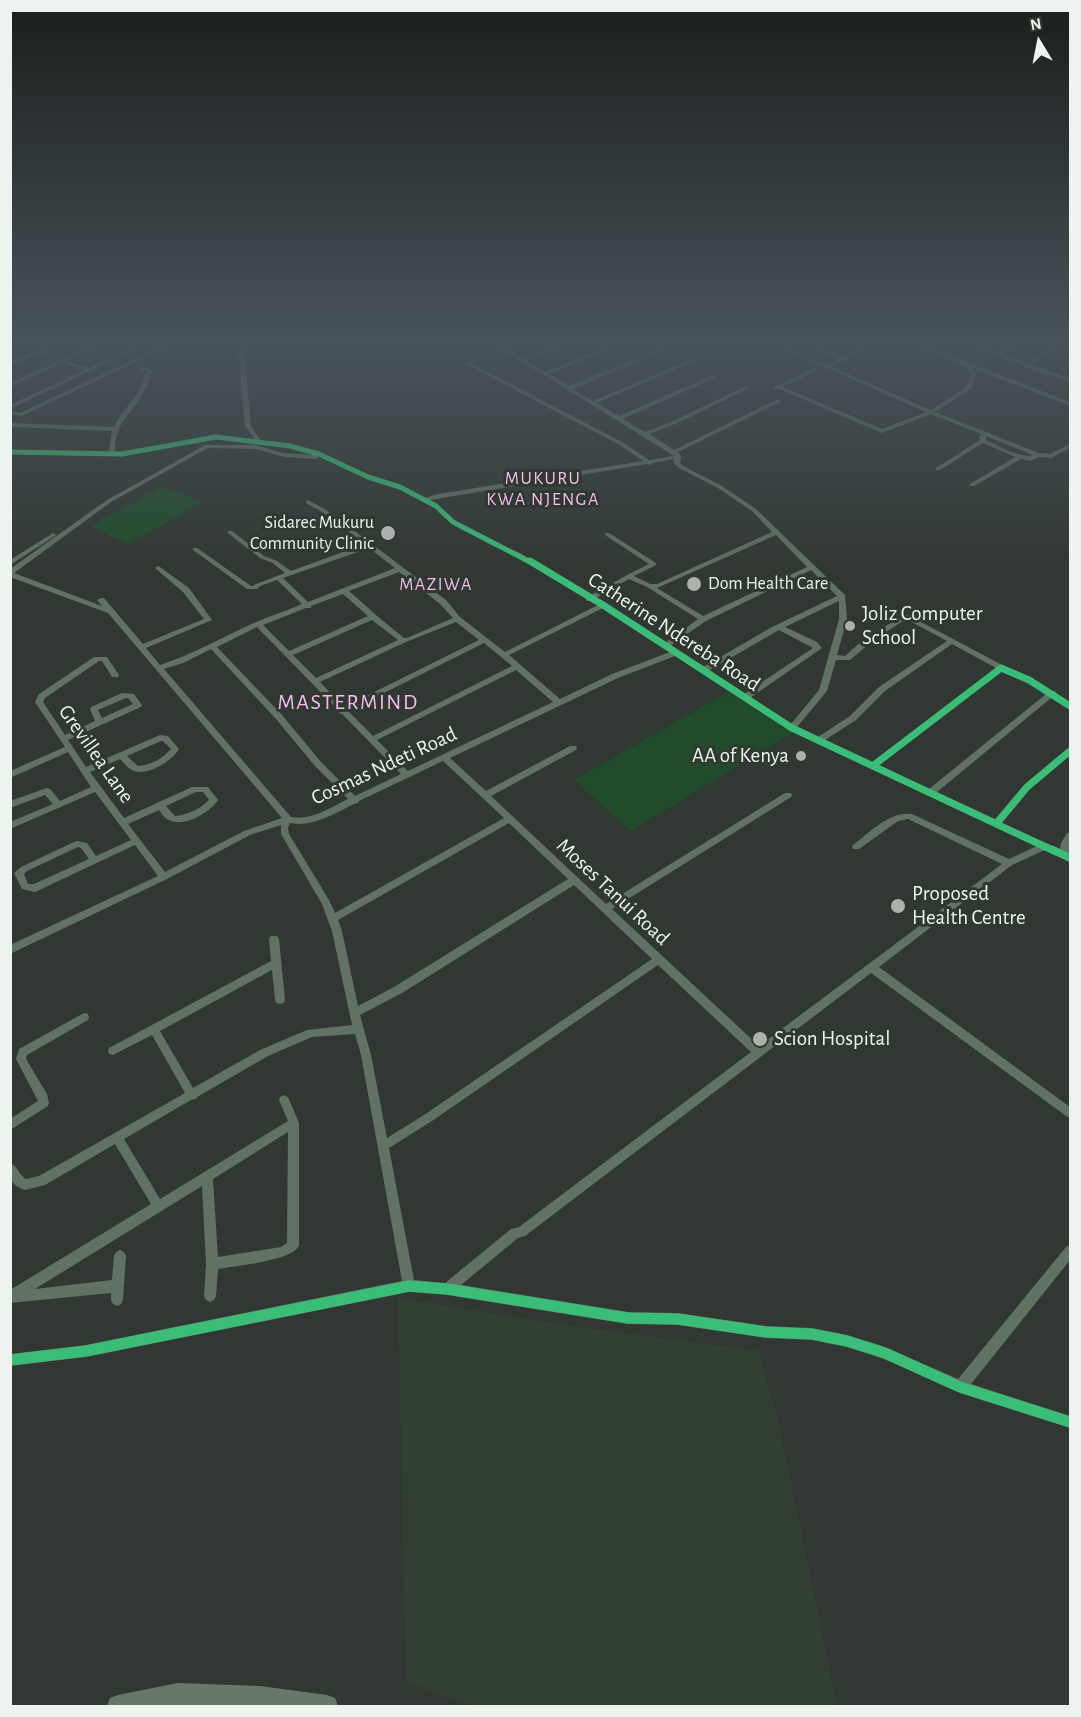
<!DOCTYPE html>
<html>
<head>
<meta charset="utf-8">
<style>
	body { margin:0 }
	#map { position:relative; width:1081px; height:1717px; overflow:hidden; background:#313732; font-family:"Alegreya Sans",sans-serif }
	canvas { display:block }
	.frame { position:absolute; inset:0; border:12px solid #edf3ee; pointer-events:none }
	.north { position:absolute; left:1009px; top:12px; width:60px; height:60px; -webkit-text-stroke:4px #2f3930; paint-order:stroke; rotate:350deg; font-size:16px; font-weight:700; line-height:24px; text-align:center; color:#edf3ee }
	.north::after { content:''; display:block; margin:auto; width:21px; height:27px; background:#edf3ee; clip-path:polygon(50% 0,100% 100%,50% 72%,0 100%) }
</style>
</head>
<body>
<div id="map">
<canvas width="1081" height="1717"></canvas>
<div class="frame"></div>
<div class="north">N</div>
</div>
<script>
const ctx = document.querySelector('canvas').getContext('2d');
ctx.lineJoin = 'round';
function fillPath(path, color) { ctx.fillStyle = color; ctx.fill(path, 'evenodd'); }
function strokePath(path, color, width, dash) { ctx.strokeStyle = color; ctx.lineWidth = width; ctx.lineCap = dash ? 'butt' : 'round'; ctx.setLineDash(dash || []); ctx.stroke(path); }
function drawText(font, color, halo, rows, align = 'center') {
  ctx.font = font + ' "Alegreya Sans",sans-serif'; ctx.lineWidth = 6; ctx.setLineDash([]); ctx.textBaseline = 'middle'; ctx.strokeStyle = halo; ctx.fillStyle = color; for (const [text, x, y, turn = 0] of rows) {
    ctx.save(); ctx.translate(x, y); ctx.rotate((+turn || 0) * Math.PI / 180); ctx.textAlign = isNaN(turn) ? turn : align; if (halo) ctx.strokeText(text, 0, 0); ctx.fillText(text, 0, 0); ctx.restore();
  }
}
fillPath(new Path2D(`
	M398 1298 564 1325 759 1351 780 1429 837 1706H473L406 1682Z`), '#324034');
fillPath(new Path2D(`
	M163 486 202 503 127 544 91 526Z
	M728 692 794 732 631 831 574 780Z`), '#214c2b');
fillPath(new Path2D(`
	M19 340H26L17 345H13V343Z
	M59 340H66L42 352 62 359 104 340H111L67 361 89 368 149 340H156L10 409V405L84 370 63 363 10 387V383L58 361 37 354 10 366V362Z
	M237 340H243L251 426 261 441 290 444 321 453 370 476 402 486 425 498 438 494 643 461 618 444 467 365V363L469 362 622 442 649 460 674 456 568 390H565V388L485 340H492L500 345 512 340H520L504 347 523 359 571 340H579L527 361 545 372 624 340H632L549 374 569 386 661 348H665V350L573 389 593 401 687 361H691V363L597 403 619 416 713 375H717V377L623 419 645 432 671 422 744 387H748V389L675 424 649 434 674 450 776 400H780V402L678 452 681 456 680 463 683 466 722 486 756 509 845 595 847 619 837 655 845 656 864 639 906 614 1004 666 1032 678 1051 691H1055L1056 693 1070 703V709L1051 698 937 792 995 819 1024 785 1067 749 1070 748V755L1030 789 1002 823 1060 849 1061 843 1067 833 1070 832 1069 854H1070V861L1045 850 1012 865 879 967 1070 1107V1118L1066 1116 871 973 525 1236 518 1238 461 1285 628 1312 678 1313 766 1326 812 1328 847 1335 885 1347 958 1379 1066 1247 1070 1245V1260L971 1384 1070 1416V1428L960 1393 884 1359 847 1347 812 1340 766 1338 678 1325 628 1324 447 1295 409 1292 86 1357 10 1366V1354L86 1345 402 1281 361 1055 355 1034 312 1037 268 1056 197 1097 196 1099 191 1100 124 1139 160 1199 288 1121 279 1100 280 1097 284 1095 288 1097 299 1123V1246C291 1261 235 1266 218 1269L216 1296 214 1300 210 1302 206 1300 204 1296 206 1264 202 1186 35 1289 112 1280 114 1256 116 1252 120 1250 124 1252 126 1256 123 1300 121 1304 117 1306 113 1304 111 1300V1293L10 1303V1290L151 1204 115 1144 45 1185 25 1190C9 1184 10 1179 10 1163 18 1166 19 1175 26 1179L39 1176 185 1093 152 1035 113 1055 109 1054 108 1051 109 1048 271 961 269 939 271 936H277L279 939 285 1000 284 1003 280 1004 276 1003 275 1000 272 970 160 1031 193 1088 260 1050 307 1030 352 1025 332 931 322 904 281 834V825L250 835 167 879 10 954V945L158 876 135 845 35 892 22 889 14 873 21 867 74 842 77 841 87 843 96 856 131 840 95 792 10 829V822L53 804 45 795 10 808V801L47 788 50 789 60 801 91 787 68 752 10 778V771L65 747 35 702 39 694 94 657H107L119 675 118 677H112L102 661H99L45 698 43 702 65 735 95 721 90 709 91 707 122 693 134 694 142 705 141 707 68 740 86 767 160 735 168 736 179 749C172 761 148 776 134 771 128 769 124 763 120 759L90 772 124 818 192 787H208L218 800C210 812 185 828 169 820 164 818 162 814 159 810L128 824 165 872 244 831 282 818 108 613 10 577V569L107 500 205 445H256L284 453 317 455 290 448 216 439 122 456 10 454V450L109 452 112 431 10 427V423L114 427 120 416 138 393 146 372 139 370 138 369 141 367 151 369 152 372C149 379 147 387 143 394 130 417 115 421 115 452H122L216 435 255 440 245 426ZM208 448 256 449 284 457 316 459 318 458V456L366 478 398 488 434 507 451 523 489 544 516 555 586 598V601H591L598 605 505 652 460 617 446 600 372 544 326 510 308 500 306 501V503L322 512 365 544 291 571 277 561 264 556 232 531H228V533L260 558 273 563 285 573 256 584 253 586H251L197 548H193V550L247 589H257L260 586 277 580 302 604C286 611 270 616 254 623 222 637 194 654 160 665L146 648 212 620 189 588 160 567 158 566 155 568 183 592 204 619 143 644 104 598H101L97 600 102 606 14 573 111 502ZM674 459V463L679 468 718 488 752 511 772 532 657 584H650L634 576 656 565V563L609 533H605V535L649 564 627 575 591 595 520 553 493 542 455 521 438 505 430 500 647 464 650 465 653 463ZM776 535 807 567 703 616 657 588ZM369 548 395 568 308 602 283 578ZM811 570 837 596 772 627 703 667 670 646 706 621ZM399 572 440 604 453 618 407 638H404L376 615 349 591ZM629 579 647 587 698 619 665 643 596 598ZM343 594 368 616 289 651 263 625 306 608H311V606ZM839 601V619L819 690 791 724 750 698 822 648 817 642 785 627ZM603 608 670 652 612 674 560 699 509 655ZM906 619 947 641 879 687 850 716 818 737 797 727 827 691 836 660H850L870 643ZM372 620 398 640 316 678 293 655ZM456 622 479 640 344 707 320 682 406 642ZM257 627 338 710 339 713 342 714 401 774 355 796 321 762 282 715 217 647ZM779 630 813 648 744 694 708 671ZM484 643 512 666 373 736 348 711ZM952 644 996 668 872 762 825 740 856 720 885 691ZM211 649 276 719 315 766 348 799C331 807 311 821 291 817L164 669 183 663ZM675 656 789 730 1037 846 1009 859 912 814C890 811 870 832 853 845L852 847 853 849H859L898 821 908 819 1002 864 759 1046 612 909 791 797 792 795 791 793H785L606 904 491 796 576 750 577 748 576 746H570L486 791 450 758 618 678ZM516 670 553 702 408 771 377 740ZM1002 671 1026 682 1046 694 929 789 879 765ZM126 698H128L133 704 102 718 98 710ZM161 741H163L171 749C162 759 151 765 138 766L127 756ZM443 761 504 818 335 913 329 900 289 834 288 827 290 823C312 828 335 813 354 804L358 803 359 801ZM196 792H203L209 800C200 809 188 815 175 816L166 806ZM509 823 568 879 394 987 358 1006 342 931 338 920ZM78 847 81 848 89 859 34 884H28L24 874 27 871ZM574 885 652 959 424 1115 387 1138 371 1055 360 1015 402 993ZM658 965 751 1052 519 1227 511 1229 445 1283 414 1280 389 1148 432 1121ZM288 1132 287 1243 281 1247 218 1257 213 1179Z
	M764 340H771L827 365 837 360 834 356 797 343V341H801L838 354 841 357 874 340H878V342L832 367 931 410 966 387 970 375 968 367 903 340H911L1070 402V406L1068 405 974 369 976 375 971 389 935 412 1039 453 1050 454 1070 444V448L1051 458 1039 457 1030 461 1021 459 974 486H970V484L1015 457 983 443 940 470H936V468L980 440 979 437 981 434 931 414 882 433 779 389H774V387L814 368 816 369V371L783 387 882 429 926 412ZM986 436 1033 455C1021 459 997 445 986 440Z
	M952 340H960L999 353 1020 340H1027L1002 354 1027 363 1062 340H1068L1031 365 1070 378V382L1024 367V366Z
	M170 342 172 343V345L22 416 10 414V410L20 413Z
	M53 533 56 535 55 536 10 565V560Z
	M84 1013 88 1014 89 1017 88 1020 27 1055 26 1059 47 1094 49 1103 48 1106 10 1130V1119L38 1101 16 1059 19 1049Z`), '#617164');
fillPath(new Path2D(`
	M178 1683 260 1686 327 1695 335 1698 338 1706H107L110 1698 118 1695Z`), '#67786a');
strokePath(new Path2D(`
	M10 452 122 454 216 437 290 446 319 454 368 477 400 487 436 506 453 522 532 563`), '#3abd76', 5);
strokePath(new Path2D(`
	M530 561 603 605 792 728 1056 852
	M874 765 1001 668 1029 680 1070 706
	M997 823 1027 787 1070 751`), '#3abd76', 7);
strokePath(new Path2D(`
	M1053 850 1070 858`), '#3abd76', 8);
strokePath(new Path2D(`
	M10 1360 86 1351 409 1286 447 1289 628 1318 678 1319 766 1332 812 1334 847 1341 885 1353 960 1387 1070 1422`), '#3abd76', 11);
const sky = ctx.createLinearGradient(0, 0, 0, 580);
sky.addColorStop(0, '#1b1e1c');
sky.addColorStop(0.59, '#48535a');
sky.addColorStop(1, '#48535a00');
ctx.fillStyle = sky;
ctx.fillRect(0, 0, 1081, 580);
for (const [x, y, r, color] of [
	[388,533,8,"#abb1ac"],
	[694,584,8,"#abb1ac"],
	[850,626,6,"#abb1ac"],
	[801,756,6,"#abb1ac"],
	[898,906,8,"#abb1ac"],
	[760,1039,8,"#abb1ac"]
]) { const dot = new Path2D(); dot.arc(x, y, r, 0, 2 * Math.PI); ctx.fillStyle = color; ctx.fill(dot); strokePath(dot, '#2f3930', 2); }
ctx.letterSpacing = '1.5px';
drawText('18px', '#f6baf1', '#2f3930', [
	["MUKURU",543,479],
	["KWA NJENGA",543,500],
	["MAZIWA",436,585]
]);
ctx.letterSpacing = '0px';
drawText('18px', '#edf3ee', '#2f3930', [
	["Sidarec Mukuru",374,523],
	["Community Clinic",374,544],
	["Dom Health Care",708,584,"left"]
], 'right');
drawText('21px', '#edf3ee', '#2f3930', [
	["Joliz Computer",862,614],
	["School",862,638],
	["AA of Kenya",789,756,"right"],
	["Proposed",912,894],
	["Health Centre",912,918],
	["Scion Hospital",774,1039]
], 'left');
drawText('21px', '#edf3ee', '#2f3930', [
	["Catherine Ndereba Road",674,632,33],
	["Grevillea Lane",96,754,55],
	["Cosmas Ndeti Road",384,766,-25],
	["Moses Tanui Road",613,892,43]
]);
ctx.letterSpacing = '1.5px';
drawText('22px', '#f6baf1', '#2f3930', [
	["MASTERMIND",348,702]
]);
ctx.letterSpacing = '0px';
</script>
</body>
</html>
